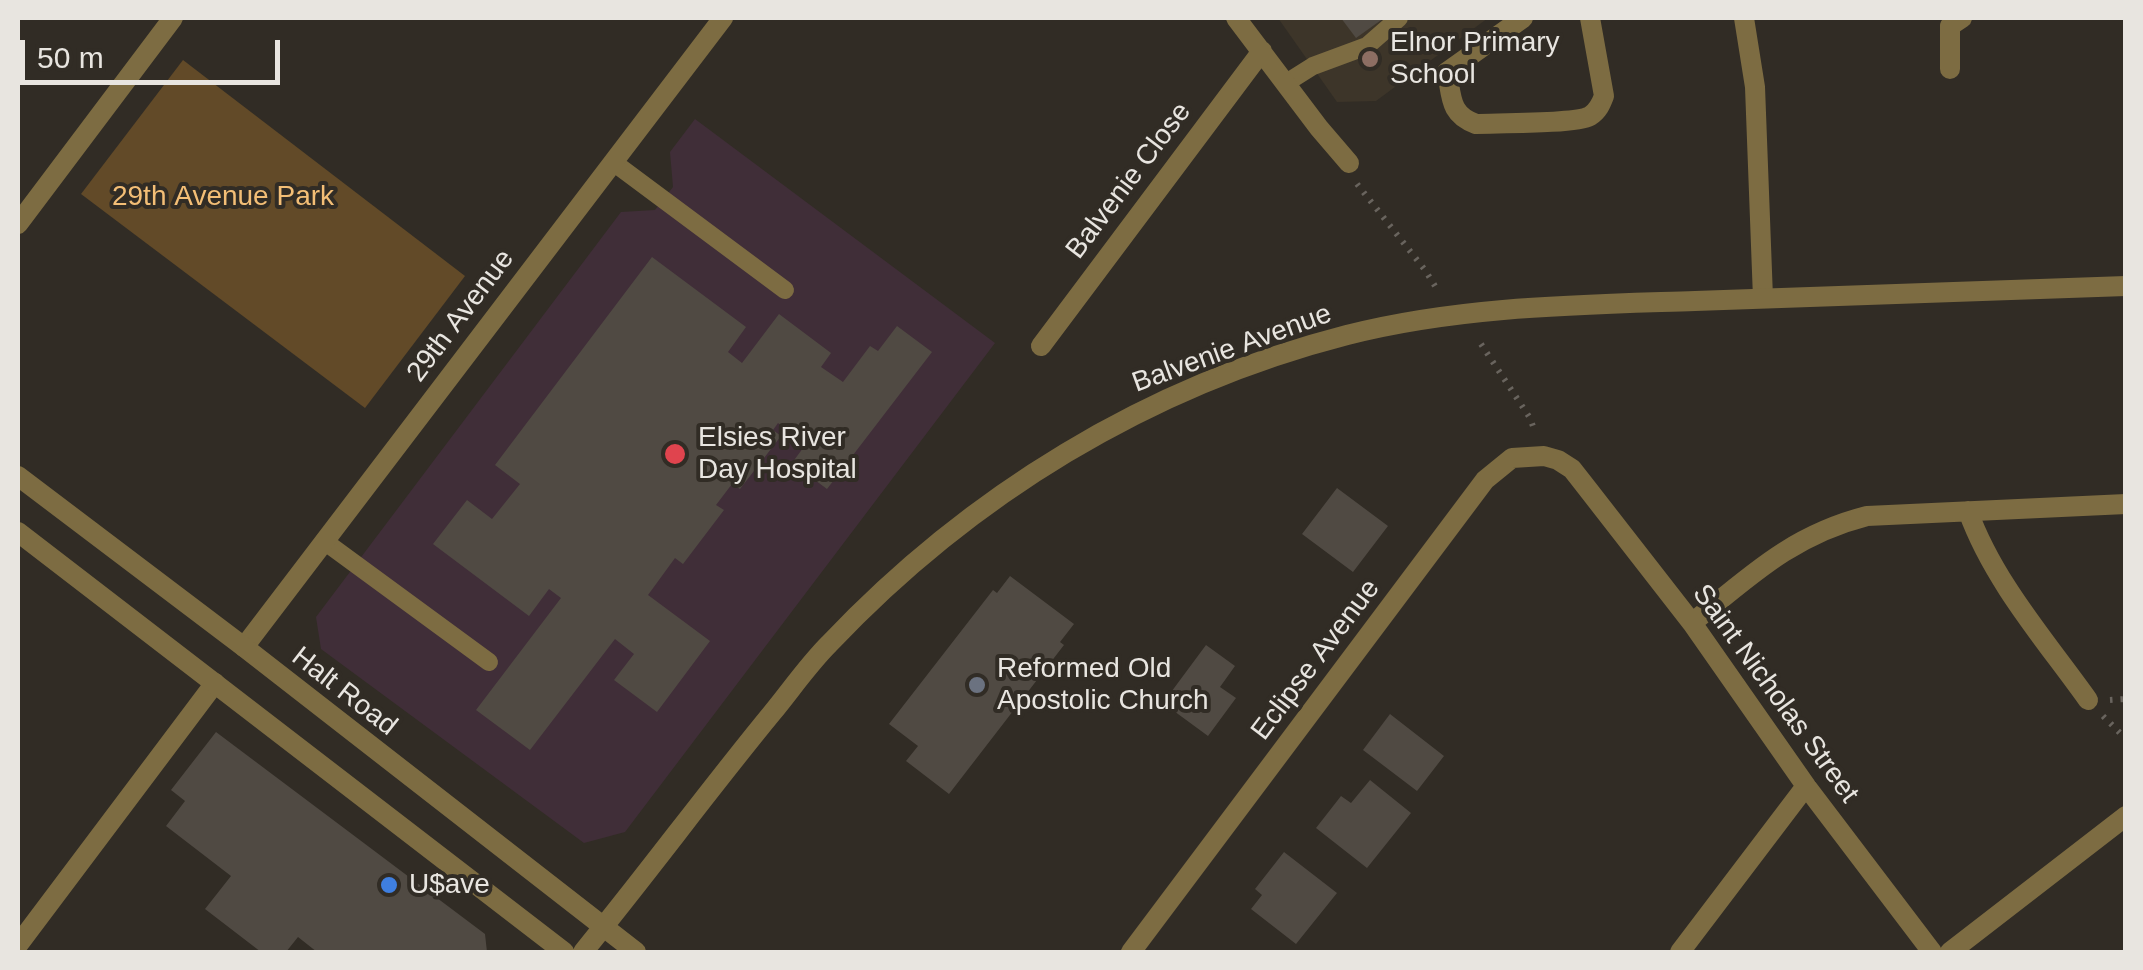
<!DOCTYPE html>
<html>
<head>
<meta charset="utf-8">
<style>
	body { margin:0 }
	#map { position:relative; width:2143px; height:970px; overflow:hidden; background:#312c25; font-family:Arial,sans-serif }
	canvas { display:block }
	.frame { position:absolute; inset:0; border:20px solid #e8e5e0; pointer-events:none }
	.scale { position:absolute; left:20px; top:40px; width:260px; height:45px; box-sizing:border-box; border:5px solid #e8e5e0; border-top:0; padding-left:12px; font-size:30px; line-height:35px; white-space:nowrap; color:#e8e5e0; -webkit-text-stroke:8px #312c25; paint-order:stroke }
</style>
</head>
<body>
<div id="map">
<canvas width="2143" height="970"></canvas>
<div class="frame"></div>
<div class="scale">50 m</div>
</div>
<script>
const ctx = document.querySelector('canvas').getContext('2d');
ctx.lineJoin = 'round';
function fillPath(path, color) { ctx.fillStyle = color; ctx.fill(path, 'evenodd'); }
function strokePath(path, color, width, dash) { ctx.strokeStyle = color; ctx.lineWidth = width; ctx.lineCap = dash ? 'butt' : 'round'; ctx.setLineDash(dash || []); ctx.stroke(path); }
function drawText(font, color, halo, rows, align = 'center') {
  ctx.font = font + ' Arial,sans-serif'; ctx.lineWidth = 8; ctx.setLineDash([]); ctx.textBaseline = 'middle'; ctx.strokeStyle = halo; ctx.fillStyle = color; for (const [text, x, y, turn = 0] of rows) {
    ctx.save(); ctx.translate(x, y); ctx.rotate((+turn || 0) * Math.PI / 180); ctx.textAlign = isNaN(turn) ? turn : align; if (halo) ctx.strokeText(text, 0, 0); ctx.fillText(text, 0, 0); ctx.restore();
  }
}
fillPath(new Path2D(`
	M1278 18H1488L1376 101 1337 102Z`), '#3d3529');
fillPath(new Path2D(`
	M695 119 995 343 625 832 584 843 321 649 316 617 621 212 655 210 673 187 670 152Z`), '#402e38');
fillPath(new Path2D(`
	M183 60 465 276 365 408 81 194Z`), '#624a28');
fillPath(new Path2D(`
	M1341 18H1384L1356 38Z
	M652 257 746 327 728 352 742 363 779 314 831 353 821 367 843 382 870 346 878 351 897 326 932 352 827 489 792 463 806 444 778 423 773 430 781 436 740 489 732 484 716 505 724 510 683 564 675 558 648 595 710 641 657 712 614 680 634 654 615 639 530 750 476 710 561 598 549 589 529 616 433 544 467 500 492 519 520 484 495 465Z
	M1337 488 1388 526 1353 572 1302 534Z
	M1010 576 1074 624 1060 642 1064 645 949 794 906 761 918 746 889 724 993 590 997 593Z
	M1206 645 1235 666 1220 687 1236 698 1208 736 1163 703Z
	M1390 714 1444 756 1417 791 1363 750Z
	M216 732 485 934 487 952H317L298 937 286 952H261L205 909 231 876 166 826 185 801 171 790Z
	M1370 780 1411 813 1367 868 1316 828 1341 796 1351 803Z
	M1284 852 1337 893 1296 944 1251 909 1262 895 1255 889Z`), '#504a43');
strokePath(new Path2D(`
	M1357 184 1425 270 1435 286
	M1481 344 1530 418 1534 429
	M2110 700 2126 699
	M2103 716 2126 739`), '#69645e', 6, [2.5, 8]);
strokePath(new Path2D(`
	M1286 83 1313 66 1367 46 1399 18
	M613 162 785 290
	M324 541 489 662`), '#7d6c42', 18);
strokePath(new Path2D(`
	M1236 18 1319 128 1349 163
	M1523 18 1447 72C1452 97 1449 114 1476 124 1498 123 1576 124 1590 116 1598 111 1601 104 1604 96L1590 18
	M1744 18 1755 87 1763 298
	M1950 69V26L1962 18
	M18 224 173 18
	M1041 346 1262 51
	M1968 511C1993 581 2046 641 2088 700
	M1692 623C1750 576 1792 535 1867 516L2126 504
	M244 647 723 18
	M18 945 215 683
	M1131 952 1485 480 1512 458 1544 456 1558 460 1572 469 1583 483 1692 623 1806 786 1932 952
	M1680 952 1806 786
	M1950 952 2126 816`), '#7d6c42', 20);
strokePath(new Path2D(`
	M18 476 244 647 636 952
	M18 532 564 952
	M583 952C647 874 707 792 772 713 791 690 808 665 829 644 970 495 1148 386 1347 335 1461 306 1578 305 1695 301 1838 296 1982 291 2126 286`), '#7d6c42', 20);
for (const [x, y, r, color] of [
	[1370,59,10,"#8d6e63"],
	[675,454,12,"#e0444e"],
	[977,685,10,"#6b7280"],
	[389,885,10,"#3f7fe0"]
]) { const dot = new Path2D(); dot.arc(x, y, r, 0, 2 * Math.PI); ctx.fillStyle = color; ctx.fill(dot); strokePath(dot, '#312c25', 4); }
drawText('28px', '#e8e5e0', '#312c25', [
	["Elnor Primary",1390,43],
	["School",1390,75],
	["Elsies River",698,438],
	["Day Hospital",698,470],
	["Reformed Old",997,669],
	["Apostolic Church",997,701],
	["U$ave",409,885]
], 'left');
drawText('28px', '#e8e5e0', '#312c25', [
	["Balvenie Close",1129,181,-53],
	["29th Avenue",461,316,-53],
	["Balvenie Avenue",1232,349,-20],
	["Eclipse Avenue",1316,660,-53],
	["Halt Road",344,692,38],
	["Saint Nicholas Street",1775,694,54]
]);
drawText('28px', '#f3be76', '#312c25', [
	["29th Avenue Park",223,197]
]);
</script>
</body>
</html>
